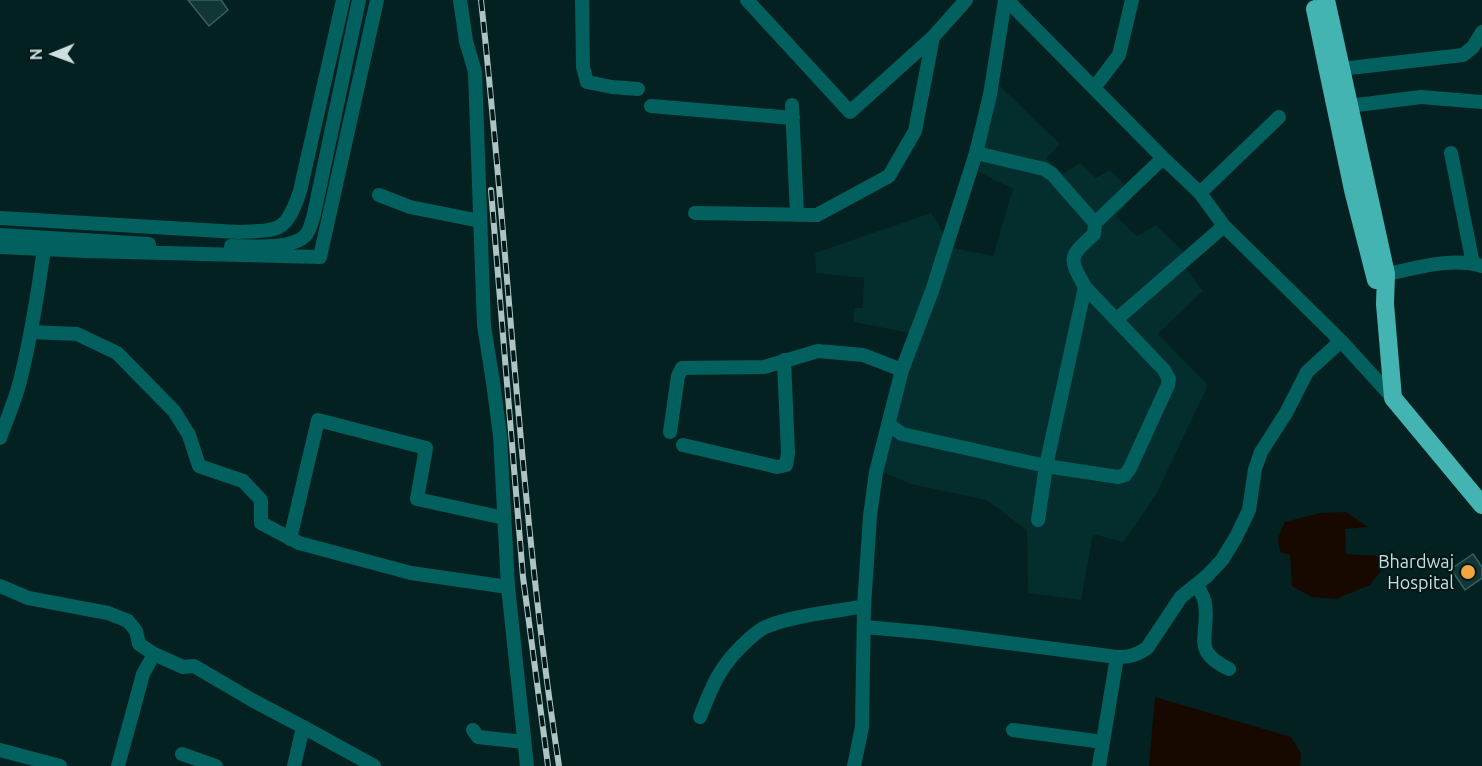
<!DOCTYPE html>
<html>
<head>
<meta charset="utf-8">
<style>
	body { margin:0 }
	#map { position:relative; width:1482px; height:766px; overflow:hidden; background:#032121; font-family:Ubuntu,sans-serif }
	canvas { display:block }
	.north { position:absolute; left:24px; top:24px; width:60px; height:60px; -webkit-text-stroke:4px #001817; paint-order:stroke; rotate:269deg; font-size:16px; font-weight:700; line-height:24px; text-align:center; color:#cadfde }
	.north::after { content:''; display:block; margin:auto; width:21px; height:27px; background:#cadfde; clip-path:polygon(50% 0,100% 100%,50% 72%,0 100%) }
</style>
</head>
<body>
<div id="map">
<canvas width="1482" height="766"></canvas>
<div class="north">N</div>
</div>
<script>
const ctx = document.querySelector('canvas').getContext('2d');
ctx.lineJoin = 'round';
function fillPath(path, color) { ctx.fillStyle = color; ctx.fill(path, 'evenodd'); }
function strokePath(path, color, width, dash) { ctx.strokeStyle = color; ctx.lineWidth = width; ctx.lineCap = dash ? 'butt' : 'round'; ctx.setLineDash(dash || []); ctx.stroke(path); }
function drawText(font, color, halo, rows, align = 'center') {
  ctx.font = font + ' Ubuntu,sans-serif'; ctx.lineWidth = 4.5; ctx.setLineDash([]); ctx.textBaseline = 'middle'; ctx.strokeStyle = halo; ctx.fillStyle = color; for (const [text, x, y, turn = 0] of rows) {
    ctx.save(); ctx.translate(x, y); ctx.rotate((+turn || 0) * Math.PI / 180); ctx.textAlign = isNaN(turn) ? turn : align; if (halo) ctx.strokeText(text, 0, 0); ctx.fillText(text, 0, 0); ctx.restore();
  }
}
fillPath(new Path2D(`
	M999 85 1060 144 1046 159 1063 174 1080 163 1096 178 1110 170 1134 195 1116 216 1137 236 1156 225 1186 254 1180 261 1203 291 1158 334 1208 385 1156 495 1123 542 1093 534 1081 600 1028 593 1027 530 986 500 911 484 882 472 901 381 919 335 854 322V308H863L864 278 816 273 815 253 931 213 953 248 993 256 1013 189 979 172Z`), '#042d2d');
fillPath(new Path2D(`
	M1346 512 1368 527 1345 529 1346 554 1381 556V571L1370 585 1336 599 1312 597 1292 586 1290 555 1280 552 1278 538 1285 522 1320 513Z
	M1155 697 1291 737 1301 753 1300 766H1149Z`), '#180900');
const building = new Path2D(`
	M188 0H221L228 10 209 26Z
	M1473 554 1482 567V578L1465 590 1451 569Z`);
fillPath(building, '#103635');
strokePath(building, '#38605f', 1.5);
strokePath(new Path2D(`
	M460 0 466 41 475 72 484 326 493 382 500 436 508 587 527 766
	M582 0 583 67 587 82 612 87 638 89
	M747 0 850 112 933 37
	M1007 0 1163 158 1200 193 1224 226 1341 341 1393 398
	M1332 70 1463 55 1473 47 1482 32
	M1094 88 1119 55 1132 0
	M792 105 797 215
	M651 106 793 118
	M1341 107 1421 97 1482 102
	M1451 153 1473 264
	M1200 193 1279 117
	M379 195 410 207 480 221
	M695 213 817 215 889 176 915 131 933 37 966 0
	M0 218 238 232C280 230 286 233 300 191L343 0
	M1095 223 1163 158
	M0 235 149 244
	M231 246C251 246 290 250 305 236 310 231 312 221 314 214L359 0
	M0 247 86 251 320 257 377 0
	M1378 276C1410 270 1449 256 1482 266
	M1117 319 1224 226
	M31 332 77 334 117 353 174 411 189 435 199 466 243 481 261 500V523L299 543 411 573 508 587
	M888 424 902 434 1046 466 1085 287C1068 257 1069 257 1094 234L1095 223 1052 174 1044 169 976 153
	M670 432 678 376 682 368 764 367 818 351 863 355 902 370
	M0 438C7 419 15 401 20 381 31 337 38 293 44 248
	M683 445 769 465 777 467 786 465 788 453 784 360
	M1038 520 1046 466 1118 477 1125 475 1130 468 1168 385 1169 379 1164 370 1085 287
	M290 539 318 420 426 448 417 499 504 518
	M1197 585C1200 591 1204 597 1205 603 1210 637 1190 650 1229 669
	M0 586 28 598 108 613 128 621 136 631 139 644 154 654 183 667 194 666 252 700 303 727 294 766
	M865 627 931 633 1117 657C1130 657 1137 655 1147 648L1181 597 1207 576 1222 560 1236 537 1249 510 1255 469 1261 452 1286 413 1307 372 1341 341
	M700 717C713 683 721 664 749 639 755 634 761 628 768 626 795 615 835 612 864 606
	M303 727 374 766
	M473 730 478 737 524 742
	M1013 730 1103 742
	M0 750 60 766
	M182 754 216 766
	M118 766 143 674 154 654
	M854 766 862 727 864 606 870 516 876 472 902 370 932 291 976 153 990 95 1005 0
	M1099 766 1117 657`), '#02605f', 14);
strokePath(new Path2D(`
	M1326 0 1386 274 1385 304 1393 398 1482 505
	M1315 9 1353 190 1376 280`), '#44b4b2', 18);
const rail = new Path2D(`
	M481 0C509 255 520 512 559 766
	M491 190 523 577 548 766`);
strokePath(rail, '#adc4c3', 6);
strokePath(rail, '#001817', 4, [11]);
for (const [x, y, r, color] of [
	[1468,572,8,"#f1a640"]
]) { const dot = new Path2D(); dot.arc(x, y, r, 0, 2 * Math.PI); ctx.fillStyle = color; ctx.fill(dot); strokePath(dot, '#001817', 2); }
drawText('18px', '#cadfde', '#001817', [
	["Bhardwaj",1454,562],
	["Hospital",1454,583]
], 'right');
</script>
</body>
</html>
